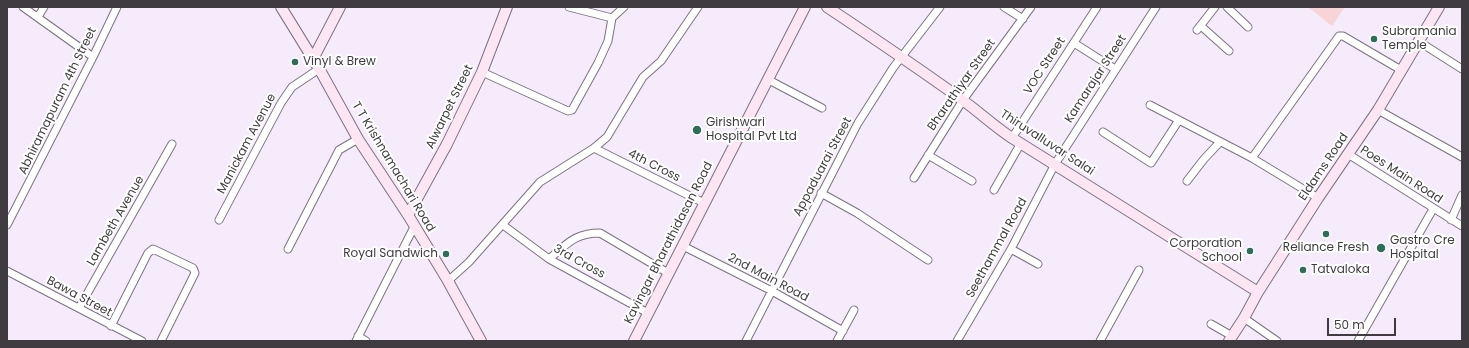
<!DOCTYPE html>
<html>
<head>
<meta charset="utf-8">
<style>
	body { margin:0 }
	#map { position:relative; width:1469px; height:348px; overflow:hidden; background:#f6ebfb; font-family:Poppins,sans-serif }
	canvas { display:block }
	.frame { position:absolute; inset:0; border:8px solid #3f3b41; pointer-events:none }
	.scale { position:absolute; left:1327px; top:318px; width:69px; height:18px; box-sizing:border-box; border:2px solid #3f3b41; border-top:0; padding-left:5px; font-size:12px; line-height:14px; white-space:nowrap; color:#3f3b41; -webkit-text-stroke:3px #fff; paint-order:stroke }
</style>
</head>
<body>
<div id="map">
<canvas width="1469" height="348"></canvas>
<div class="frame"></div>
<div class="scale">50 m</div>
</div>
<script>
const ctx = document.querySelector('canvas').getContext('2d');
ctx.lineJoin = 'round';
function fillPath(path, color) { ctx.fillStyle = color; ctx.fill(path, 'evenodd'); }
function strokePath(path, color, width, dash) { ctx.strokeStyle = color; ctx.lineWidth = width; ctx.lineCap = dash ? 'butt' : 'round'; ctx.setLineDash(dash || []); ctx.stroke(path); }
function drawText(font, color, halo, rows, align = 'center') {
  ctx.font = font + ' Poppins,sans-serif'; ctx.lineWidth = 4; ctx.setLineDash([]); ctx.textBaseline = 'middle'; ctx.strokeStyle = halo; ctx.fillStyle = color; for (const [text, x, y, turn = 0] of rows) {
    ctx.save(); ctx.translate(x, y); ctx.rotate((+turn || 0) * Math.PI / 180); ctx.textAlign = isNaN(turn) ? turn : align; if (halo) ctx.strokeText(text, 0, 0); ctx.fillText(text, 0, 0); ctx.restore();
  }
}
fillPath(new Path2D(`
	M1308 7H1345L1332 26Z`), '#f8d4d7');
const street = new Path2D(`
	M23 7 93 57
	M569 7 612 18 624 7
	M1004 7 1023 19
	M1227 7 1248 27
	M38 17 44 7
	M1201 26 1229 51
	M1197 30 1215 7
	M1418 41 1462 69
	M1074 43 1115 69
	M482 72 568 111 572 110 598 63 608 41 612 18
	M767 79 822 108
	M1150 105 1252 158 1318 198
	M1378 110 1462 157
	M1103 132 1151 163 1179 120
	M1012 138 1097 7
	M594 148 704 203
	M1348 154 1462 226
	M928 155 972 181
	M1252 158 1339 36H1343L1401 70
	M914 178 963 100 1031 7
	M1187 181 1204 159 1220 142
	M994 190 1021 143
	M821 193 857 213 928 260
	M219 220 281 103 292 87 319 69
	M1451 220 1462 195
	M7 225 93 57 117 7
	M503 225 549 259 648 313
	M683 246 772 291 843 331
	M288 249 339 150 358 139
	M1011 249 1038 264
	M549 259C567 244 575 233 600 233L668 273
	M7 271 142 341
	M448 281 469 262 540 182 594 148 607 137 643 77 661 61 698 7
	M79 308 172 144
	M1244 318 1277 341
	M1211 324 1232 336
	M111 326 148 253 153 249 193 268 195 273 161 341
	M358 336 366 341
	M356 341 414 227
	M746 341 858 123 893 68 940 7
	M837 341 854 310
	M957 341 1011 249 1055 164 1156 7
	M1100 341 1139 270
	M1358 341 1433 209`);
const secondary = new Path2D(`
	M281 7 321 72 358 139 408 215 448 281 481 341
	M827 7C872 37 917 67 961 99 978 111 994 126 1012 138L1258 292
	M313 59 340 7
	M408 215 447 144 482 72 507 7
	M634 341 805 7
	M1229 341 1244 318 1258 292 1318 198 1378 110 1439 7`);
strokePath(street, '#7c7280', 9);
strokePath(secondary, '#7c7280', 12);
strokePath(street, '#fff', 7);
strokePath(secondary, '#fde6f3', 10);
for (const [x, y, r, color] of [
	[1374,39,4,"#2d6d5a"],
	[295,62,4,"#2d6d5a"],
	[697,130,5,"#2d6d5a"],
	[1326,234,4,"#2d6d5a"],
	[1381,248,5,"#2d6d5a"],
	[1250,251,4,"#2d6d5a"],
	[446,254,4,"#2d6d5a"],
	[1303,270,4,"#2d6d5a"]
]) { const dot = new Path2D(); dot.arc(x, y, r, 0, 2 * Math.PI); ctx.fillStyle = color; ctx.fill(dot); strokePath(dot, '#fff', 1.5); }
drawText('12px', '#3f3b41', '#fff', [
	["Subramania",1382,32],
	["Temple",1382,46],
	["Vinyl & Brew",303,62],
	["Girishwari",706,123],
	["Hospital Pvt Ltd",706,137],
	["Gastro Cre",1390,241],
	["Hospital",1390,255],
	["Corporation",1242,244,"right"],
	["School",1242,258,"right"],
	["Reliance Fresh",1326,248,"center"],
	["Royal Sandwich",438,254,"right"],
	["Tatvaloka",1311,270]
], 'left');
drawText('12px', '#3f3b41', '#fff', [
	["VOC Street",1045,66,-57],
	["Kamarajar Street",1096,79,-57],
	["Bharathiyar Street",962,85,-55],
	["Abhiramapuram 4th Street",58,101,-64],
	["Alwarpet Street",450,107,-64],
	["Thiruvalluvar Salai",1047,143,33],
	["Manickam Avenue",247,144,-62],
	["4th Cross",654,166,27],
	["T T Krishnamachari Road",393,167,59],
	["Appaduarai Street",823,167,-62],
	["Eldams Road",1324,167,-56],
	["Poes Main Road",1401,175,33],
	["Lambeth Avenue",116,221,-60],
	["Kavingar Bharathidasan Road",669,243,-63],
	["Seethammal Road",997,248,-61],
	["3rd Cross",579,262,29],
	["2nd Main Road",768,278,28],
	["Bawa Street",79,297,28]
]);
</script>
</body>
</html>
